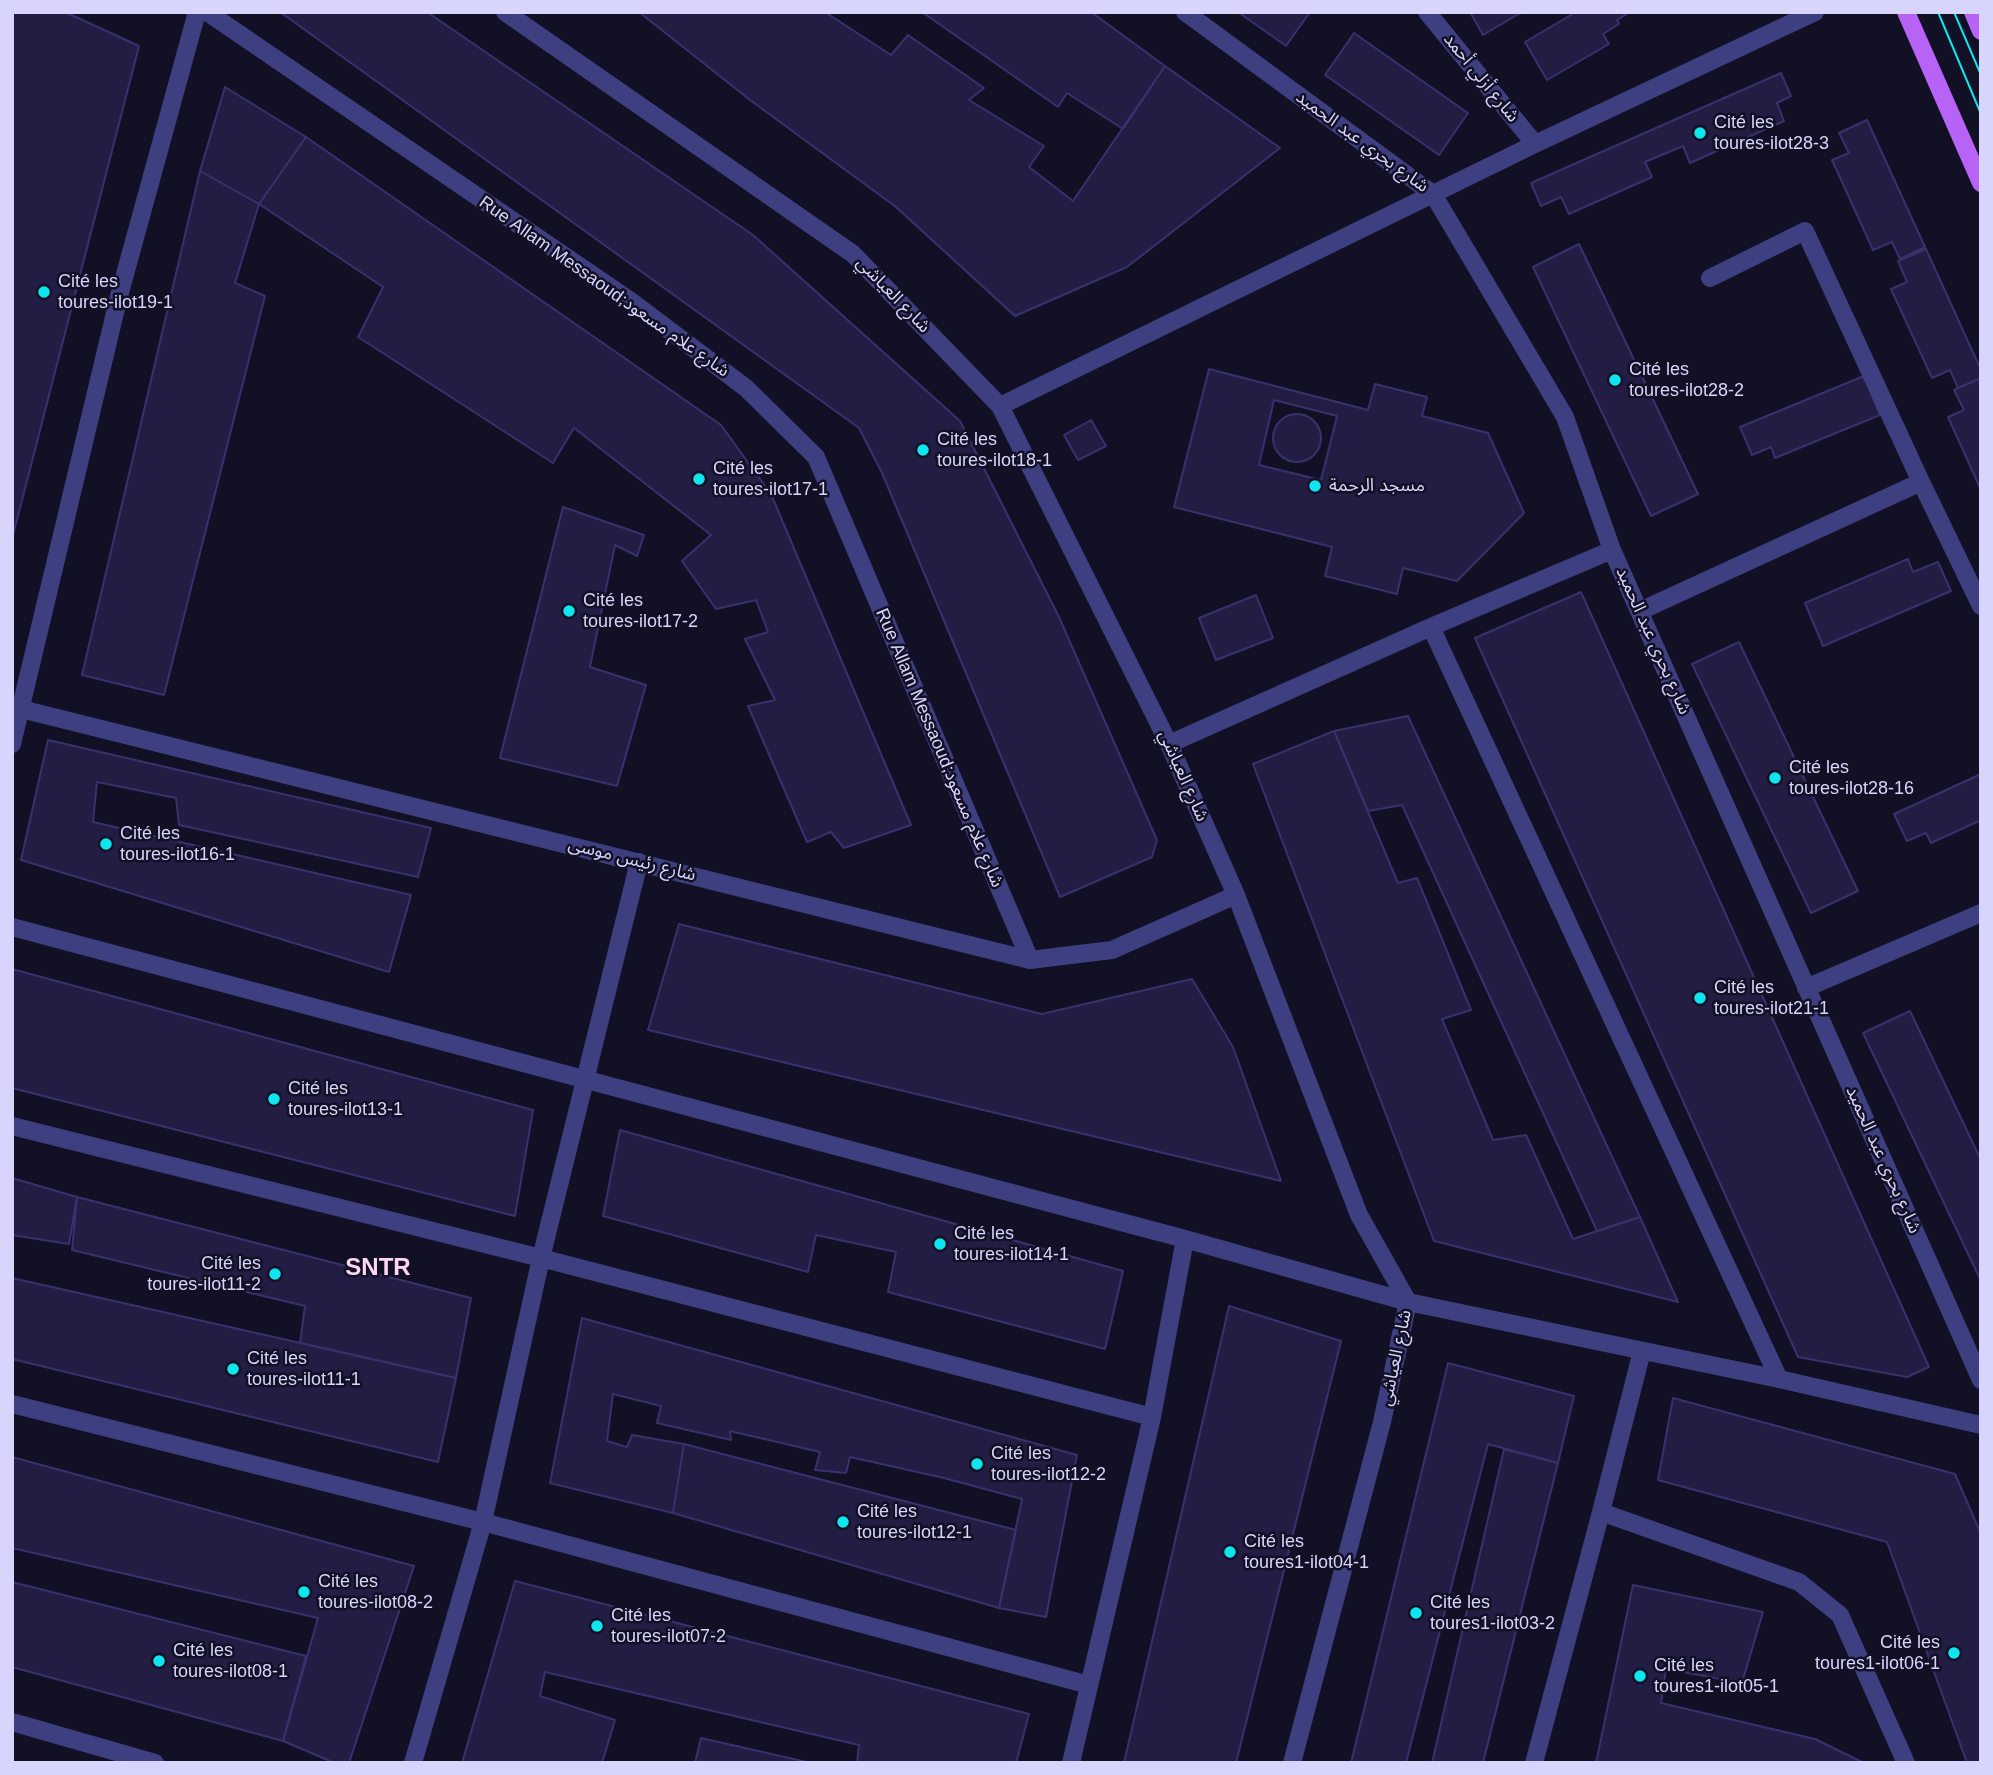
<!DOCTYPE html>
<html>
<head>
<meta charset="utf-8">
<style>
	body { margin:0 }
	#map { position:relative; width:1993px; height:1775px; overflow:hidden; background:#121024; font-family:Helvetica,sans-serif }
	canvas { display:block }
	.frame { position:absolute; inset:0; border:14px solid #d8d5fc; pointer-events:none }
</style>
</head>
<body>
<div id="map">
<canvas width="1993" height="1775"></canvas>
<div class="frame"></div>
</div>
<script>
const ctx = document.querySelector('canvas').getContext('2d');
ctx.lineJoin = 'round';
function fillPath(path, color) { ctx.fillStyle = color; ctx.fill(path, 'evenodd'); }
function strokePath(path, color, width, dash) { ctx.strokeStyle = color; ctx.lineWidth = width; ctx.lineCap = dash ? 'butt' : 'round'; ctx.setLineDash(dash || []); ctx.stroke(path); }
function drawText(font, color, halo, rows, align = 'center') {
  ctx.font = font + ' Helvetica,"Noto Sans Arabic",sans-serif'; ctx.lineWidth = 5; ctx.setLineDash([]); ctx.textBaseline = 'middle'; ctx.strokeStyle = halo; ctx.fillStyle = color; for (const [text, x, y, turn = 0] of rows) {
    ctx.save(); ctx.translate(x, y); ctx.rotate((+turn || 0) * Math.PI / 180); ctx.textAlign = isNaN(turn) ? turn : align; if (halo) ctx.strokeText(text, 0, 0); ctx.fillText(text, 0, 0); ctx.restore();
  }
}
const building = new Path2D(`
	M12 12H65L139 46 12 539Z
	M280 12H427L753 235 960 421 1059 617 1157 840 1152 857 1060 897 882 473 859 428Z
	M639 12H825L891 55 908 35 984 88 969 100 1044 146 1029 167 1073 201 1165 66 1280 148 1127 267 1015 316 896 207 750 100Z
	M922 12H1091L1165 66 1123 129 1067 93 1058 107Z
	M1238 12H1310L1286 46Z
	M1470 12H1522L1483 35Z
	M1576 12H1630L1617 20 1619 24 1603 34 1609 44 1547 80 1525 42Z
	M1354 33 1468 113 1439 155 1325 75Z
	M1781 73 1791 96 1777 103 1784 121 1690 163 1683 146 1645 162 1652 177 1569 214 1561 197 1541 206 1531 183Z
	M225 87 306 137 259 204 200 171Z
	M1867 120 1925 247 1900 259 1892 242 1873 250 1832 160 1849 153 1839 133Z
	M306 137 721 425 771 494 911 825 844 848 831 832 807 842 748 706 775 700 745 639 768 632 756 600 716 609 682 561 711 535 574 428 553 463 358 337 383 287 259 204Z
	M200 171 259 204 235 283 265 296 164 695 82 675Z
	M1579 244 1698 494 1651 516 1533 267Z
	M1926 249 1981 370V378L1958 388 1950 370 1932 378 1891 289 1907 282 1898 261Z
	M1209 369 1368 410 1375 384 1427 397 1422 416 1488 433 1524 513 1457 581 1403 568 1397 594 1325 576 1332 547 1174 507Z
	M1864 376 1880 415 1775 458 1771 447 1752 455 1740 427Z
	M1981 378V490L1948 417 1964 410 1954 390Z
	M1274 400 1337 416 1321 480 1259 465Z
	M1273 438a24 24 0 1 1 48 0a24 24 0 1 1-48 0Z
	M1091 420 1106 446 1078 460 1064 435Z
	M563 507 644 535 637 556 615 545 590 667 646 685 617 786 500 758Z
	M1908 559 1913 572 1938 562 1951 591 1823 646 1805 603Z
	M1581 592 1929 1367 1907 1377 1798 1357 1475 638Z
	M1256 595 1273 638 1216 660 1199 618Z
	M1739 642 1858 891 1811 913 1692 664Z
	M1408 716 1640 1217 1597 1231 1402 805 1368 811 1334 731Z
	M1334 731 1398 883 1417 878 1471 1010 1442 1019 1493 1140 1526 1135 1573 1239 1640 1217 1678 1302 1434 1241 1253 764Z
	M48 740 431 828 418 877 179 825 176 798 97 782 93 822 411 895 389 972 21 860Z
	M1981 774V820L1931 843 1926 833 1907 841 1894 814Z
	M679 924 1042 1014 1192 979 1233 1047 1281 1181 648 1030Z
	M12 969 533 1110 515 1216 12 1088Z
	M1910 1011 1981 1160V1281L1863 1033Z
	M620 1130 1123 1271 1105 1349 888 1292 896 1252 816 1235 808 1272 603 1216Z
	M12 1178 77 1197 69 1244 12 1235Z
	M77 1197 471 1298 456 1378 300 1343 305 1306 72 1250Z
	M12 1278 456 1378 438 1462 12 1359Z
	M1229 1306 1341 1341 1236 1763H1124Z
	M582 1318 1077 1455 1046 1617 999 1608 1022 1499 944 1478 850 1457 846 1473 815 1470 820 1452 730 1431 731 1440 657 1423 661 1406 613 1394 607 1441 627 1447 632 1435 684 1444 673 1513 550 1483Z
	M1448 1363 1574 1396 1558 1463 1488 1444 1406 1763H1351Z
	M1673 1398 1955 1474 1981 1534V1763H1967L1887 1542 1658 1480Z
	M684 1444 1016 1530 999 1608 673 1513Z
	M1504 1449 1558 1463 1483 1763H1432Z
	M12 1457 414 1566 349 1763H335L283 1741 318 1618 12 1548Z
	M515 1581 1029 1714 1016 1763H857L859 1745 545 1672 540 1696 615 1720 602 1763H462Z
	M12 1582 306 1656 283 1741 12 1667Z
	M1633 1585 1763 1612 1742 1683 1666 1669 1661 1703 1815 1739 1864 1763H1596Z
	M701 1738 811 1763H695Z`);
fillPath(building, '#231d44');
strokePath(building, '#39316e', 2);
strokePath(new Path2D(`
	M207 12 632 302 746 388 816 457 1030 960
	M505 12 853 254 1000 406 1169 744 1236 895 1359 1215 1408 1302 1382 1422 1292 1763
	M1185 12 1433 194 1565 417 1612 550 1981 1380
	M1427 12 1535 144
	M1710 278 1805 231 1921 482
	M1000 406 1535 144 1815 12
	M1640 611 1921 482 1981 606
	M1431 627 1779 1379
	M21 709 1030 960 1112 950 1236 895
	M12 744 119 296 197 12
	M1169 744 1431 627 1612 550
	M12 927 1185 1239 1408 1302 1779 1379 1981 1425
	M1806 988 1981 913
	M12 1126 541 1258 1152 1417
	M12 1404 483 1522 1089 1685
	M1601 1512 1642 1351
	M12 1722 155 1763
	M413 1763 483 1522 541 1258 639 862
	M1071 1763 1152 1417 1185 1239
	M1534 1763 1601 1512 1799 1582 1840 1615 1906 1763`), '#3e3f80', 18);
strokePath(new Path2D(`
	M1906 12 1981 183
	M1973 12 1981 31`), '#b763f6', 18);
strokePath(new Path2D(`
	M1938 12 1981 114
	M1954 12 1981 75`), '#0ee5ef', 2);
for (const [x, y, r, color] of [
	[1700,133,7,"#0ee5ef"],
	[44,292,7,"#0ee5ef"],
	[1615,380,7,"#0ee5ef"],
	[923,450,7,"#0ee5ef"],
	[699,479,7,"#0ee5ef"],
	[1315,486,7,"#0ee5ef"],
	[569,611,7,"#0ee5ef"],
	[1775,778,7,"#0ee5ef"],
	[106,844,7,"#0ee5ef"],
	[1700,998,7,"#0ee5ef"],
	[274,1099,7,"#0ee5ef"],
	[940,1244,7,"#0ee5ef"],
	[275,1274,7,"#0ee5ef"],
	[233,1369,7,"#0ee5ef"],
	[977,1464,7,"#0ee5ef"],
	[843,1522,7,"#0ee5ef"],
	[1230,1552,7,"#0ee5ef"],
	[304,1592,7,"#0ee5ef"],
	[1416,1613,7,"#0ee5ef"],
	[597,1626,7,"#0ee5ef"],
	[1954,1653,7,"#0ee5ef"],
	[159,1661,7,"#0ee5ef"],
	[1640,1676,7,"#0ee5ef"]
]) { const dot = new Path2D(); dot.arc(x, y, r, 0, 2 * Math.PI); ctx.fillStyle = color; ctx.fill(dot); strokePath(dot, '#121024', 2.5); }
drawText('18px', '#d8d5fc', '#121024', [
	["شارع أزلي أحمد",1481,78,51],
	["شارع بحري عبد الحميد",1362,142,36],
	["Rue Allam Messaoud;شارع علام مسعود",604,287,35],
	["شارع العياشي",893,295,46],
	["شارع بحري عبد الحميد",1653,641,66],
	["Rue Allam Messaoud;شارع علام مسعود",939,748,67],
	["شارع العياشي",1183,776,66],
	["شارع رئيس موسى",632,860,14],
	["شارع بحري عبد الحميد",1883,1160,66],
	["شارع العياشي",1396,1358,-78]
]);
drawText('18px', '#d8d5fc', '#121024', [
	["Cité les",1714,123],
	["toures-ilot28-3",1714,144],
	["Cité les",58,282],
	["toures-ilot19-1",58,303],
	["Cité les",1629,370],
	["toures-ilot28-2",1629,391],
	["Cité les",937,440],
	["toures-ilot18-1",937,461],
	["Cité les",713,469],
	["toures-ilot17-1",713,490],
	["مسجد الرحمة",1329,486],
	["Cité les",583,601],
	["toures-ilot17-2",583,622],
	["Cité les",1789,768],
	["toures-ilot28-16",1789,789],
	["Cité les",120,834],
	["toures-ilot16-1",120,855],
	["Cité les",1714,988],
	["toures-ilot21-1",1714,1009],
	["Cité les",288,1089],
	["toures-ilot13-1",288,1110],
	["Cité les",954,1234],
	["toures-ilot14-1",954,1255],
	["Cité les",261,1264,"right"],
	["toures-ilot11-2",261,1285,"right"],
	["Cité les",247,1359],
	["toures-ilot11-1",247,1380],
	["Cité les",991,1454],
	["toures-ilot12-2",991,1475],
	["Cité les",857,1512],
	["toures-ilot12-1",857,1533],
	["Cité les",1244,1542],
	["toures1-ilot04-1",1244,1563],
	["Cité les",318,1582],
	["toures-ilot08-2",318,1603],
	["Cité les",1430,1603],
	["toures1-ilot03-2",1430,1624],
	["Cité les",611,1616],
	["toures-ilot07-2",611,1637],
	["Cité les",1940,1643,"right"],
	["toures1-ilot06-1",1940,1664,"right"],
	["Cité les",173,1651],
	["toures-ilot08-1",173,1672],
	["Cité les",1654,1666],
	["toures1-ilot05-1",1654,1687]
], 'left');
drawText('bold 24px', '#fdd7f1', '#121024', [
	["SNTR",378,1268]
]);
</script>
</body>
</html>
